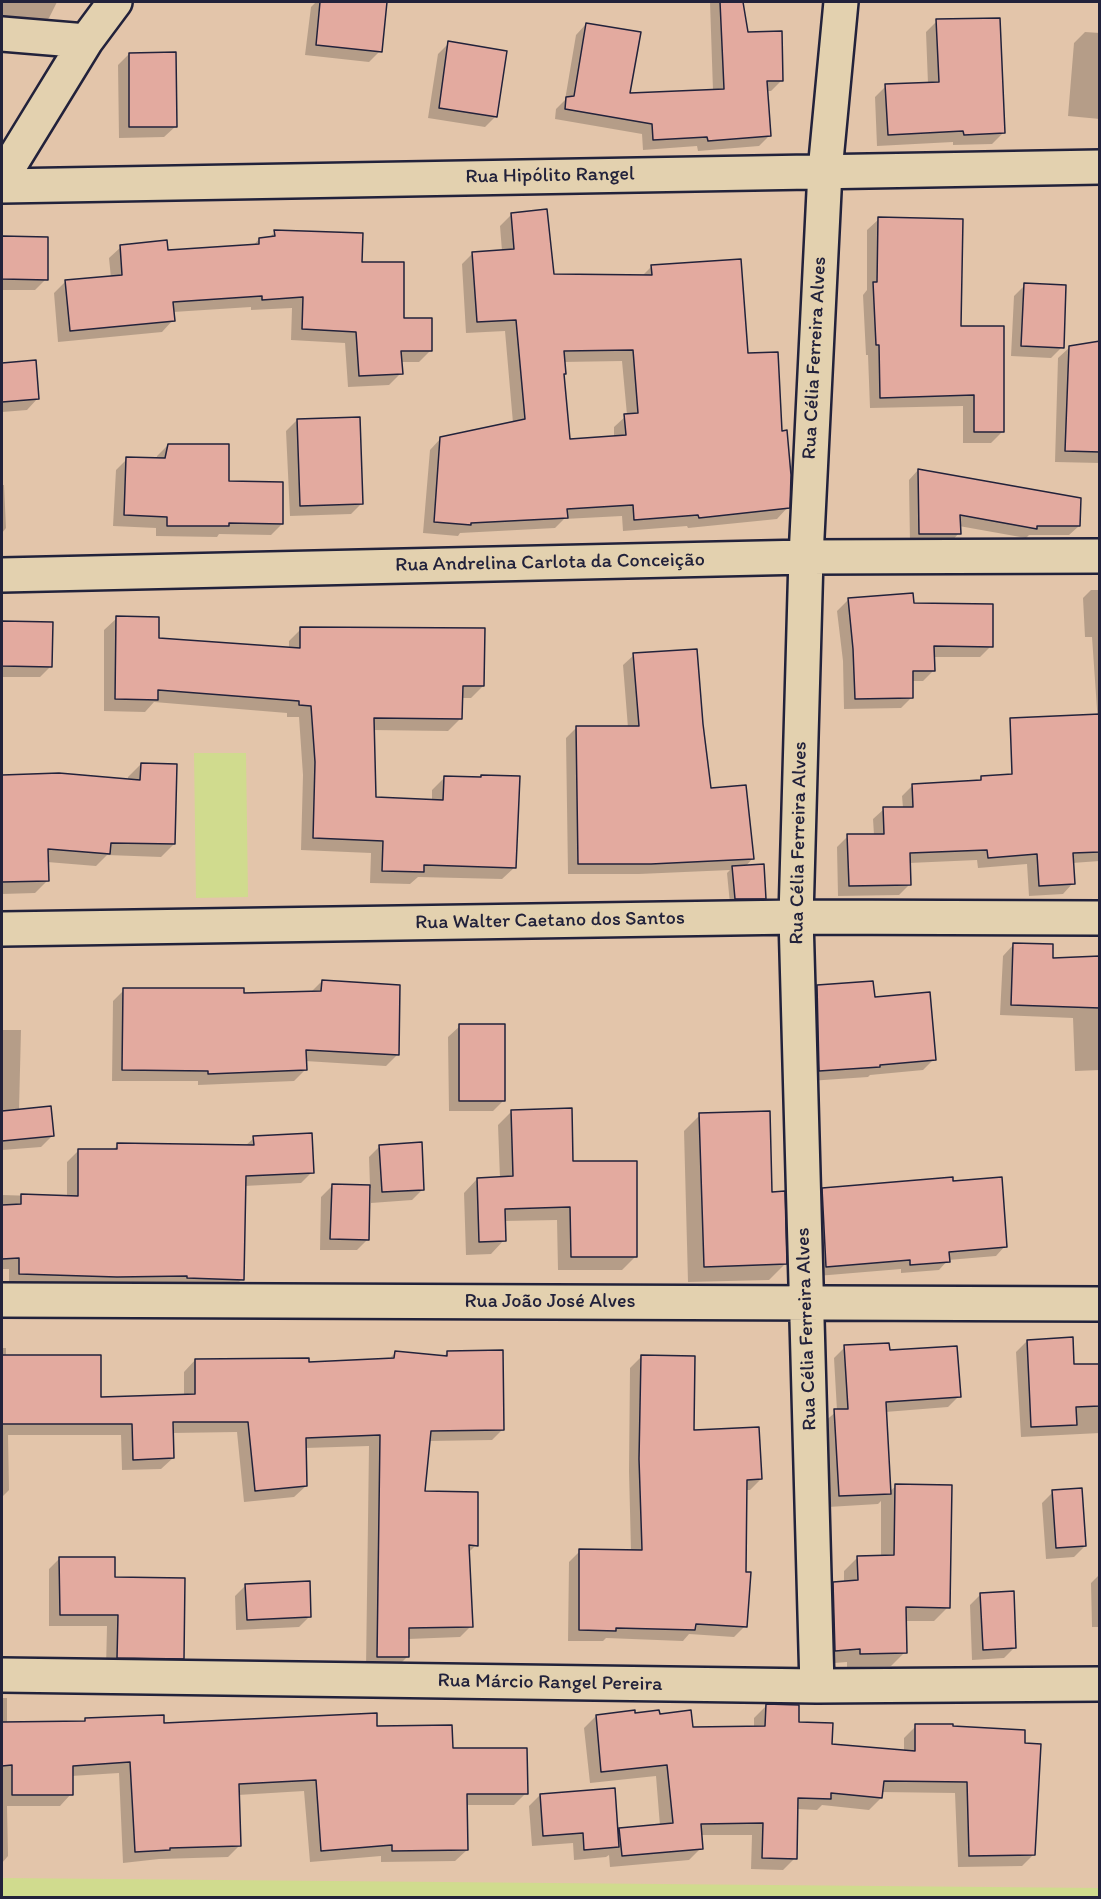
<!DOCTYPE html>
<html>
<head>
<meta charset="utf-8">
<style>
	body { margin:0 }
	#map { position:relative; width:1101px; height:1899px; overflow:hidden; background:#e3c5aa; font-family:Itim,sans-serif }
	canvas { display:block }
	.frame { position:absolute; inset:0; border:3px solid #22223b; pointer-events:none }
</style>
</head>
<body>
<div id="map">
<canvas width="1101" height="1899"></canvas>
<div class="frame"></div>
</div>
<script>
const ctx = document.querySelector('canvas').getContext('2d');
ctx.lineJoin = 'round';
function fillPath(path, color) { ctx.fillStyle = color; ctx.fill(path, 'evenodd'); }
function strokePath(path, color, width, dash) { ctx.strokeStyle = color; ctx.lineWidth = width; ctx.lineCap = dash ? 'butt' : 'round'; ctx.setLineDash(dash || []); ctx.stroke(path); }
function drawText(font, color, halo, rows, align = 'center') {
  ctx.font = font + ' Itim,sans-serif'; ctx.lineWidth = 5; ctx.setLineDash([]); ctx.textBaseline = 'middle'; ctx.strokeStyle = halo; ctx.fillStyle = color; for (const [text, x, y, turn = 0] of rows) {
    ctx.save(); ctx.translate(x, y); ctx.rotate((+turn || 0) * Math.PI / 180); ctx.textAlign = isNaN(turn) ? turn : align; if (halo) ctx.strokeText(text, 0, 0); ctx.fillText(text, 0, 0); ctx.restore();
  }
}
fillPath(new Path2D(`
	M194 753H246L248 897 196 898Z
	M2 1878 1099 1888 1100 1897 2 1898Z`), '#d0db8e');
fillPath(new Path2D(`
	M2 2H57L49 18 38 29 2 20Z
	M316 2 385 3 380 51 369 62 305 55 311 7Z
	M710 2H741L746 34 782 80 771 91H766L769 136 759 146 698 151 697 146 643 150 642 134 555 119 556 109 565 100 576 35 586 24 629 95 713 91Z
	M937 21 1003 133 992 144 953 145V142L877 146 875 97 886 86 928 84 926 32Z
	M1085 32 1100 33V119L1068 116 1074 43Z
	M449 43 496 116 485 127 428 118 438 54Z
	M129 54 176 126 164 137 119 138 118 65Z
	M511 215 553 276H642L652 266 746 354 780 432 788 507 777 519 688 528 687 526 623 531 622 516 564 519 555 528 460 533 458 536 423 533 430 450 441 438 513 423 505 331 466 333 462 264 473 253 502 251 500 226ZM622 361 627 415 614 427V438L568 441 562 375 563 362Z
	M879 219 959 328 1002 432 991 443H963V406L870 408 868 355H866L863 295 867 290V230Z
	M275 232 361 263 402 320 431 350 419 362H400L401 373 389 385 348 387 345 343 291 340 292 308 251 310V307L173 312V320L162 332 58 342 54 293 65 282 111 278 109 258 121 247 166 251 253 246 259 239 269 238Z
	M2 237 47 238 46 279 35 290H2Z
	M1025 285 1062 347 1051 358 1011 356 1014 296Z
	M1100 342V463L1055 462 1058 358 1070 347Z
	M34 362 38 398 27 410 2 412V365Z
	M297 420 362 503 351 514 290 516 286 431Z
	M168 445 228 482 282 524 271 535 219 534 217 537 156 536V528L113 526 116 470 127 459 157 460V456Z
	M918 470 1079 526 1069 535H1029L1026 538 959 526V533L950 543H910L909 480Z
	M2 485H4L6 528 2 533Z
	M1091 590H1100L1099 738 1092 637H1085L1083 598Z
	M848 600 913 604 991 646 980 657H933L934 670 923 681H912V697L901 708 844 709 843 661 837 611Z
	M117 618 157 639 289 649V641L301 629 483 686 471 698H461L460 719 448 731 372 730 374 799 432 801V790L444 778H479L481 776 515 867 502 879 418 877 410 884 370 883 371 853 301 850 303 775 299 717H287V713L154 702 145 712 104 711V630Z
	M2 623H51V666L40 677H2Z
	M634 655 709 790 752 859 745 867 765 898 760 903 730 904 727 873 730 870 639 874H568L566 738 576 728H628L623 665Z
	M141 764 174 844 161 857 107 855 96 866 47 862 48 880 35 893 2 894V776L59 774 128 781V777Z
	M1100 782V861L1072 863 1073 883 1063 894 1029 896 1027 864 978 868 977 860 909 863 910 884 899 895 838 896 837 847 848 836 874 835 873 819 884 809 903 808 902 796 913 785Z
	M1014 944 1051 959 1100 958V1070L1075 1071 1073 1018 1000 1015 1003 956Z
	M322 981 397 1055 386 1066 305 1061V1070L294 1081 198 1085V1081H112L113 1001 124 990 243 994 311 992Z
	M817 986 873 998 934 1059 923 1070 870 1075 868 1077 809 1081 806 997Z
	M460 1026 504 1100 493 1111H449L448 1037Z
	M2 1030H21L19 1110 52 1136 41 1147 2 1150Z
	M512 1111 572 1162 636 1256 622 1270H558L557 1220 504 1221V1240L491 1254 466 1255 464 1193 477 1179H500L498 1125Z
	M700 1115 770 1194 785 1264 769 1280 688 1282 684 1131Z
	M254 1138 312 1172 301 1183 244 1186 242 1279 231 1290 9 1284V1269H2V1195L67 1197V1162L78 1151H112L118 1145 245 1146Z
	M380 1146 423 1189 412 1200 371 1203V1188H368V1239L357 1250H320L321 1197 332 1186H370L369 1157Z
	M952 1182 1005 1246 996 1256 948 1260 939 1270 901 1273V1269L817 1276 813 1199 823 1190Z
	M1027 1341 1073 1365H1100V1433L1021 1437 1016 1352Z
	M845 1347 888 1352 959 1396 948 1407 885 1412 889 1492 896 1486 948 1607 934 1621H905V1652L891 1666 847 1667V1662L821 1664 819 1597 834 1583 844 1582V1571L858 1557H881V1501L878 1504 828 1507 824 1422 837 1411 834 1358Z
	M2 1348H6V1356L100 1398 184 1396V1372L195 1360 307 1363 388 1360 395 1353 443 1357 448 1352 503 1429 492 1440 429 1441 424 1492 476 1545 468 1553 471 1626 460 1637 408 1639 407 1657 396 1668H366L369 1446 305 1448 306 1486 294 1497 244 1502 237 1432 172 1433 173 1458 161 1469 122 1470 121 1435H8L9 1490 2 1497Z
	M641 1357 692 1432 761 1479 750 1490H746L745 1626 734 1637 689 1634 683 1641 606 1638 603 1641H568L569 1562 580 1551H631L629 1471 630 1368Z
	M1053 1492 1085 1546 1074 1557 1046 1559 1042 1503Z
	M60 1558 114 1578 182 1658 171 1669 106 1668 107 1626H49V1569Z
	M1100 1574V1627H1092L1091 1583Z
	M246 1585 310 1616 299 1627 236 1630 235 1596Z
	M981 1594 1015 1647 1004 1658 972 1660 970 1605Z
	M2 1698H7V1723H82L86 1719 163 1724 376 1728 451 1750 526 1793 514 1805H466L467 1850 455 1861 381 1862V1856L310 1862 304 1791 238 1795 240 1845 228 1857 159 1859 123 1863 119 1773 71 1776V1794L60 1806H7L8 1856 2 1863Z
	M766 1706 831 1745 904 1752V1738L916 1726 1034 1854 1022 1866 958 1867 955 1793 881 1792V1798L869 1810 822 1805 817 1810 797 1809 795 1858 783 1870 751 1869 752 1835H700L701 1848 689 1860 610 1867 609 1855 606 1857 574 1860 573 1843 532 1846 529 1806 540 1795 616 1833 620 1829 660 1826 656 1776 590 1783 584 1728 596 1716 634 1714 659 1716 691 1729 754 1728V1718Z`), '#0003');
const building = new Path2D(`
	M320 2H387L382 52 316 45Z
	M720 2H743L748 32 782 31 783 81H767L771 136 708 141 707 137 653 140 652 124 565 109 566 97 574 96 586 23 641 32 630 93 724 89Z
	M1000 18 1005 133 964 135 963 131 888 135 885 84 939 82 936 19Z
	M448 41 507 51 497 117 439 108Z
	M176 52 177 127H129V53Z
	M547 209 554 274 652 275 651 265 741 259 748 353 778 352 782 431 787 430 791 475 790 508 699 518 698 515 634 520 633 505 567 509 568 518 471 523V525L434 522 440 437 525 419 516 320 477 322 472 252 514 249 511 213ZM633 350 638 413 624 414 626 435 570 439 564 374H566L564 351Z
	M878 217 963 219 961 326H1004V432H974V395L880 398 879 345H876L873 282H877Z
	M274 230 363 233 362 262H404V318H432V351H401L403 374 359 376 356 332 302 329 303 297 262 300V296L173 302 175 321 70 331 65 280 122 275 120 245 167 240 168 250 259 244V238L275 236Z
	M2 236 48 237V280L2 279Z
	M1024 283 1066 285 1064 348 1021 346Z
	M1100 341V452L1065 451 1069 346Z
	M36 360 39 399 2 402V363Z
	M360 417 363 504 300 506 297 419Z
	M168 444H229V481L283 482V524L229 523V526H167V517L124 515 126 457 165 458Z
	M918 469 1081 498 1080 526H1037V529L960 515 961 534H919Z
	M913 593 914 603 993 604V647L934 646 935 671H913V698L855 699 853 649 848 598Z
	M116 616 159 617V638L300 648V627L485 628 484 686H463L462 719 374 718 376 797 443 800 444 776 481 777V775L520 776 516 868 424 865V872L382 871 383 841 313 838 315 762 311 706 299 705V701L158 690V700L115 699Z
	M2 621 53 622 52 667 2 666Z
	M697 649 703 724 711 788 746 785 754 859 651 864H578L576 726H639L633 653Z
	M1100 714V852L1073 853 1075 884 1039 886 1037 854 988 858 987 850 910 853 911 885 849 886 847 834H884L883 807H913L912 784 981 780V776L1012 774 1010 718Z
	M141 763 177 764 175 844 111 843 110 854 48 849 49 881 2 882V775L59 773 140 780Z
	M764 864 766 899H735L732 866Z
	M1013 943 1053 944V958L1100 956V1008L1011 1005Z
	M322 980 400 985 399 1055 306 1050 307 1070 208 1074V1071L122 1070 123 988H244V993L321 991Z
	M873 981 875 997 930 992 936 1060 880 1065V1067L819 1071 817 985Z
	M459 1024H505V1101H459Z
	M51 1106 54 1136 2 1141V1111Z
	M572 1108 573 1161H637V1257H571L570 1207 505 1209 506 1241 479 1242 477 1178 513 1176 511 1110Z
	M770 1111 772 1192 785 1191 787 1264 704 1267 699 1113Z
	M312 1133 314 1173 246 1176 244 1280 187 1278V1276L117 1277 19 1274V1258L2 1259V1205L21 1204V1194L78 1196V1149H117V1143L254 1145 253 1136Z
	M422 1142 424 1190 382 1192 379 1145Z
	M953 1177V1181L1002 1177 1007 1247 949 1252 950 1262 910 1265V1260L826 1267 822 1188Z
	M332 1184 370 1185 369 1240 330 1239Z
	M1073 1337 1074 1364H1100V1406L1076 1407 1077 1425 1031 1427 1027 1340Z
	M889 1343 890 1350 957 1346 961 1397 886 1402 891 1494 839 1496 834 1409H848L844 1345Z
	M503 1350 504 1430 431 1431 425 1491 478 1492V1546L469 1545 473 1627 409 1628V1657H377L380 1435 306 1438 307 1486 255 1491 248 1422H173L174 1458 133 1460 132 1424H2V1355H101V1397L195 1394V1359L309 1358V1362L394 1358 395 1351 447 1356V1351Z
	M641 1355 695 1356 694 1430 759 1427 762 1479 747 1480 746 1572H751L747 1627 696 1624 695 1630 616 1628V1631L579 1630V1549L642 1550 639 1459Z
	M895 1484 952 1485 950 1608 906 1607 907 1653 860 1654V1649L835 1651 833 1582 858 1580 857 1556 894 1555Z
	M1082 1488 1086 1546 1056 1548 1052 1490Z
	M59 1557H115V1577L185 1578 184 1659 117 1658 118 1615H60Z
	M310 1581 311 1617 247 1620 245 1584Z
	M1014 1591 1016 1648 983 1650 980 1593Z
	M766 1704 799 1705V1722L833 1723 832 1744 915 1751V1724H953V1726L1025 1730V1743L1041 1744 1035 1855 969 1856 967 1782 884 1781 882 1798 831 1793V1799L798 1798 797 1859 762 1858 763 1823 701 1824 703 1849 622 1856 619 1828 673 1823 667 1765 601 1772 596 1715 635 1710V1713L659 1710 660 1714 691 1710 693 1727 765 1726Z
	M377 1713V1726L452 1725 453 1748H527L528 1794H467L468 1850 392 1851V1845L321 1851 316 1780 239 1784 241 1846 170 1848V1850L135 1852 130 1762 73 1766V1795H12V1765L2 1766V1722L85 1721V1718L164 1715V1723Z
	M615 1788 619 1847 584 1850 583 1833 543 1836 540 1794Z`);
fillPath(building, '#e3aa9f');
strokePath(building, '#22223b', 1.5);
const street = new Path2D(`
	M2 34 86 41
	M2 178 86 41 115 2
	M2 186 1100 167
	M2 575 806 557 1100 556
	M2 929 796 917 1100 918
	M2 1300 1100 1304
	M2 1675 817 1686 1100 1684
	M817 1686 796 917 806 557 825 171 841 2`);
strokePath(street, '#22223b', 38);
strokePath(street, '#e3d1af', 33);
drawText('20px', '#22223b', '#e3d1af', [
	["Rua Hipólito Rangel",550,176,-1],
	["Rua Célia Ferreira Alves",815,358,-87],
	["Rua Andrelina Carlota da Conceição",550,563,-1],
	["Rua Célia Ferreira Alves",799,843,-89],
	["Rua Walter Caetano dos Santos",550,921,-1],
	["Rua João José Alves",550,1302],
	["Rua Célia Ferreira Alves",807,1329,-92],
	["Rua Márcio Rangel Pereira",550,1683,1]
]);
</script>
</body>
</html>
